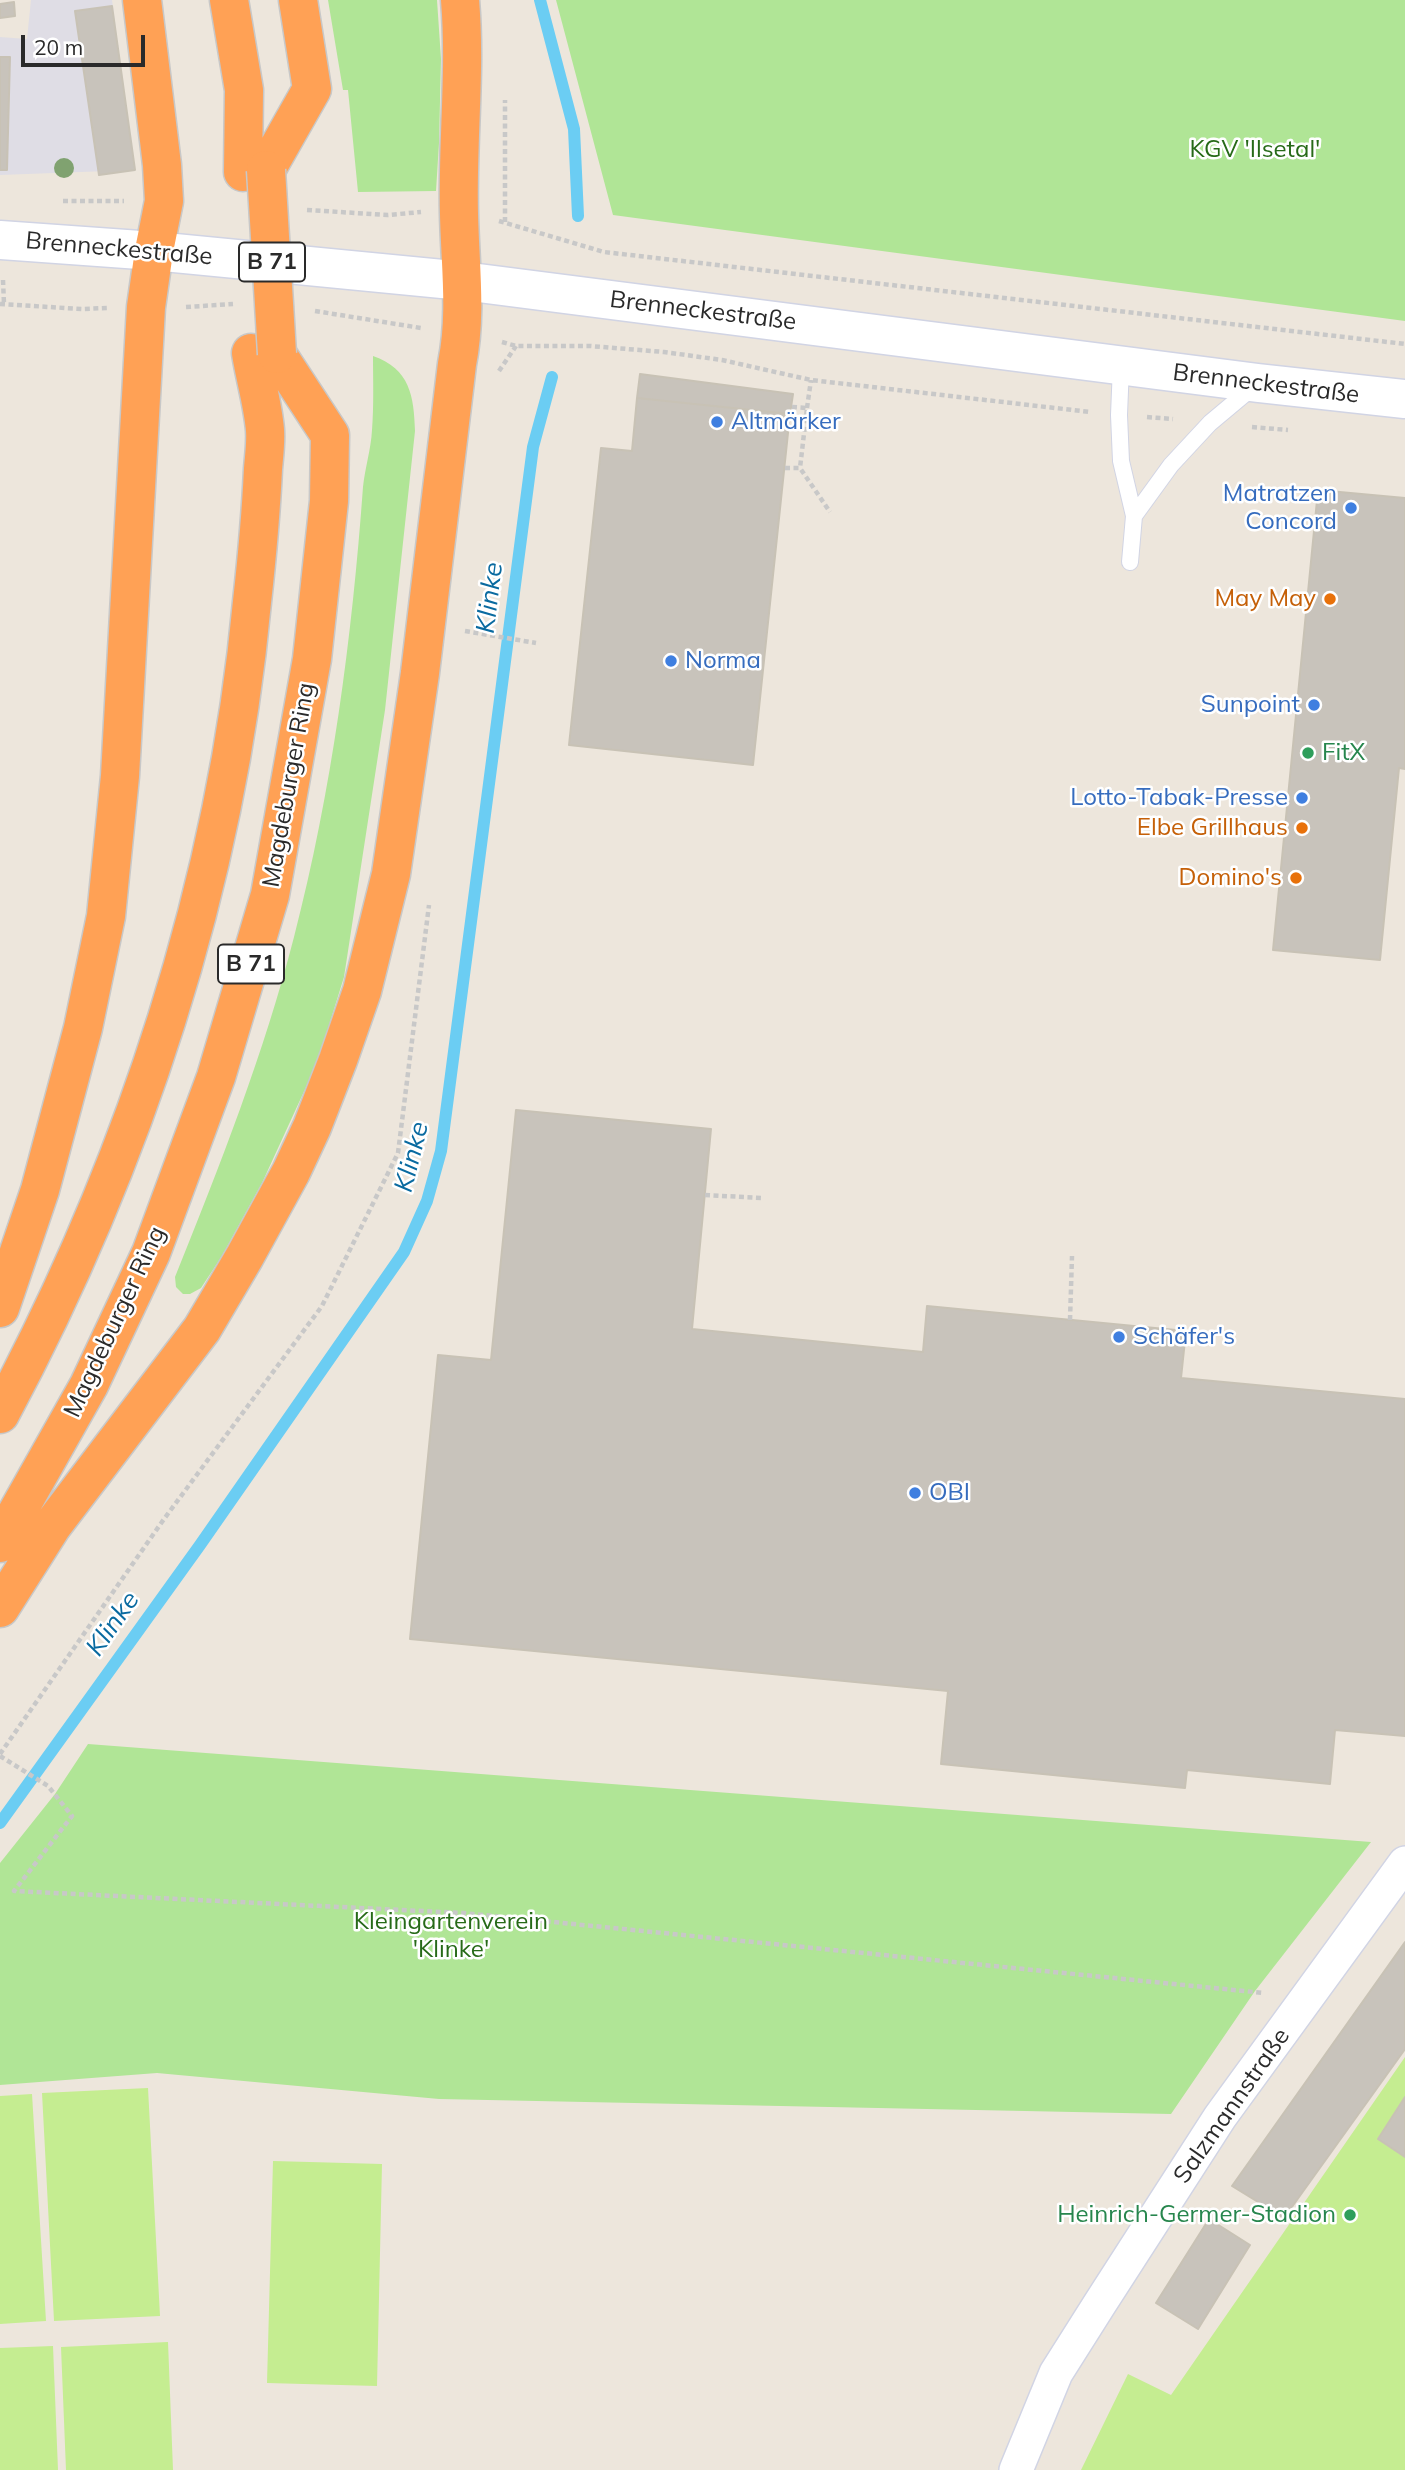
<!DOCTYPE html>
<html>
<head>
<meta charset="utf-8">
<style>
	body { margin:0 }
	#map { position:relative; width:1405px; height:2470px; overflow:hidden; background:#ede6dc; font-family:Mulish,sans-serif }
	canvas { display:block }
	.scale { position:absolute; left:21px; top:35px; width:124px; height:32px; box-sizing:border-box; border:4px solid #2a2a2a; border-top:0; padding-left:9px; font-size:21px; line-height:24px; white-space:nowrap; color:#2a2a2a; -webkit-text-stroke:5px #fff; paint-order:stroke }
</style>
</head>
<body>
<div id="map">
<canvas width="1405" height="2470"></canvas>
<div class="scale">20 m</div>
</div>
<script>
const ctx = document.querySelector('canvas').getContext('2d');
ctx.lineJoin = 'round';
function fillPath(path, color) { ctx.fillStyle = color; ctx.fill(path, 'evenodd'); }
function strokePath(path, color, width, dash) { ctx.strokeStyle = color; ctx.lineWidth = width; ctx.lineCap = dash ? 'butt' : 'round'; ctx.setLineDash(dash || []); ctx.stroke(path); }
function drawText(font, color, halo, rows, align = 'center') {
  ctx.font = font + ' Mulish,sans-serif'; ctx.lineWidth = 5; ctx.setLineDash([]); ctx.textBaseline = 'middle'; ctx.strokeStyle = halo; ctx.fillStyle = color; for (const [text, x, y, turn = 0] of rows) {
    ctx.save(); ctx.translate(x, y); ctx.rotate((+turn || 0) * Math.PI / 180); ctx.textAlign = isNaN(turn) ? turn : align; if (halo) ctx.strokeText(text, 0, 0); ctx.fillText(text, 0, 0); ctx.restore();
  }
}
fillPath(new Path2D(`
	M31 0H112L135 170 0 175V37L27 39Z`), '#dfdde5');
fillPath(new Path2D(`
	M328 0H437L441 59 439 143 436 191 358 192 348 90H343Z
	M556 0H1405V321L613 215Z
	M373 356C410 369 414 396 415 431L385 710 344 977 318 1061 262 1183 222 1256 201 1288 190 1294H183L176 1287 175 1277C220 1166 264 1053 294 937 332 791 352 638 363 487 365 468 371 449 372 430 374 405 373 380 373 356Z
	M88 1744 1371 1842 1255 1991 1171 2114 439 2099 157 2073 0 2085V1863L55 1794Z`), '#b0e596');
fillPath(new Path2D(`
	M1405 2057V2470H1081L1128 2374 1171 2395Z
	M148 2088 160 2316 54 2321 42 2093Z
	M32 2094 46 2321 0 2324V2096Z
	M273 2161 382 2164 377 2386 267 2383Z
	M168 2342 173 2470H66L61 2347Z
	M53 2346 58 2470H0V2348Z`), '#c5ed91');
strokePath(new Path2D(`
	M540 0 574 129 578 216
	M0 1823 200 1545 404 1252 427 1201 441 1151 533 447 552 377`), '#6bcdf3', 12);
const building = new Path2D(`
	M14 2 15 16 0 18V4Z
	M112 6 135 170 99 175 75 11Z
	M0 57H10L7 170H0Z
	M640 374 793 394 790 414 637 398Z
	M637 398 790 414 753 765 569 745 601 448 632 451Z
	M1318 490 1405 498V769L1399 768 1380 960 1273 950Z
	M516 1110 711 1129 692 1329 923 1352 927 1306 1186 1331 1181 1378 1405 1399V1736L1335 1730 1330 1784 1187 1770 1185 1788 941 1764 948 1691 410 1639 438 1355 491 1360Z
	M1405 1942V2049L1284 2218 1232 2186Z
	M1405 2097V2157L1378 2139Z
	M1209 2219 1250 2245 1198 2329 1156 2303Z`);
fillPath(building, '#c8c3bb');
strokePath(building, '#c8c2b5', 2);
const lane = new Path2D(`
	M1121 366 1119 415 1121 461 1134 516 1130 562
	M1134 516 1171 465 1210 423 1253 387`);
const street = new Path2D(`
	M1016 2470 1056 2373 1099 2305 1220 2117 1405 1863`);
const secondary = new Path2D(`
	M0 240 154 251 463 281 1258 383 1405 399`);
const highway = new Path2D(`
	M229 0 244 90 243 172
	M266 170 312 89 298 0
	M0 1308 40 1190 83 1028 106 916 120 776 146 307 154 251 164 201 162 165 142 0
	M0 1414C134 1164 226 884 252 602 257 557 261 513 263 469 264 456 266 443 265 430 263 405 255 378 251 353
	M0 1543 89 1385 151 1253 216 1077 270 895 312 659 329 501 330 435 277 354
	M0 1608 52 1526 202 1329 245 1256 291 1172 312 1127 338 1060 362 991 391 874 420 673 457 364C467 314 460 265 459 214 457 143 466 71 460 0`);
strokePath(lane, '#d1d4e4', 18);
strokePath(street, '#d1d4e4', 36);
strokePath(secondary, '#d1d4e4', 41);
strokePath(highway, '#c8c8c8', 41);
strokePath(new Path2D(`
	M63 201H124
	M307 210 388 215 421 212
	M499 221 604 252 1405 344
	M505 222V100
	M3 280 4 304
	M0 304 82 309 107 308
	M186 307 233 304
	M315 311 421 328
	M502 342 516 346H590L664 352 722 360 811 380 1090 412
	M499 371 516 346
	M792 407 807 408 800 468
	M807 408 811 380
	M1147 417 1173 419
	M1252 427 1288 430
	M785 468H800L830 512
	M465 631 536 643
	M705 1195 763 1198
	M1070 1320 1072 1256
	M0 1754 164 1519 322 1306 398 1153 429 905
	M0 1756 48 1786 72 1816 14 1891 463 1913 1264 1993`), '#c8c8c8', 4.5, [5, 3.5]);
strokePath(lane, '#fff', 16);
strokePath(street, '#fff', 33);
strokePath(secondary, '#fff', 38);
strokePath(highway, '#ffa155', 38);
const highwayBridge = new Path2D(`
	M266 170 277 354`);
strokePath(highwayBridge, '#c8c8c8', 41, []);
strokePath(highwayBridge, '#ffa155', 38);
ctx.fillStyle = '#80a270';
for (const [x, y] of [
	[64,168]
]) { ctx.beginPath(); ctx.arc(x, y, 10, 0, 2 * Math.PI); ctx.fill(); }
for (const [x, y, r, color] of [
	[717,422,7,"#3f7fe0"],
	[1351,508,7,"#3f7fe0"],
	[1330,599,7,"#e8710a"],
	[671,661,7,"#3f7fe0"],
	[1314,705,7,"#3f7fe0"],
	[1308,753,7,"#2e9e5b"],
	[1302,798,7,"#3f7fe0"],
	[1302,828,7,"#e8710a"],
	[1296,878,7,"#e8710a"],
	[1119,1337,7,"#3f7fe0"],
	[915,1493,7,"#3f7fe0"],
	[1350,2215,7,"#2e9e5b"]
]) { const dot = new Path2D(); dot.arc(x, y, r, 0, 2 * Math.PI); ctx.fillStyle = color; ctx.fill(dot); strokePath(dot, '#fff', 2.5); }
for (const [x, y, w] of [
	[272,262,66],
	[251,964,66]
]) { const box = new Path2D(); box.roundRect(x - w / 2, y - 19.5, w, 39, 5); ctx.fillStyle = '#fff'; ctx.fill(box); strokePath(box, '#2a2a2a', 2); }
drawText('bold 23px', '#2a2a2a', null, [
	["B 71",272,262],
	["B 71",251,964]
]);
drawText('24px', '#276a18', '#fff', [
	["KGV 'Ilsetal'",1255,150],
	["Kleingartenverein",451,1922],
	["'Klinke'",451,1950]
]);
drawText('24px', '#2a2a2a', '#fff', [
	["Brenneckestraße",119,249,5],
	["Brenneckestraße",703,311,7],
	["Brenneckestraße",1266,384,7],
	["Magdeburger Ring",289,785,-80],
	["Magdeburger Ring",115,1322,-65],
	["Salzmannstraße",1232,2106,-55]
]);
drawText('24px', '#366cbe', '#fff', [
	["Altmärker",731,422],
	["Matratzen",1337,494,"right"],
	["Concord",1337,522,"right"],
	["Norma",685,661],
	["Sunpoint",1300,705,"right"],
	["Lotto-Tabak-Presse",1288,798,"right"],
	["Schäfer's",1133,1337],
	["OBI",929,1493]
], 'left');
drawText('24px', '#c56008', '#fff', [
	["May May",1316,599],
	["Elbe Grillhaus",1288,828],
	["Domino's",1282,878]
], 'right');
drawText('24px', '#27864d', '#fff', [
	["FitX",1322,753],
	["Heinrich-Germer-Stadion",1336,2215,"right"]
], 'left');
drawText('italic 26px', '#096aa0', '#fff', [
	["Klinke",490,598,-83],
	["Klinke",412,1157,-76],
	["Klinke",113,1624,-55]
]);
</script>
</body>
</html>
